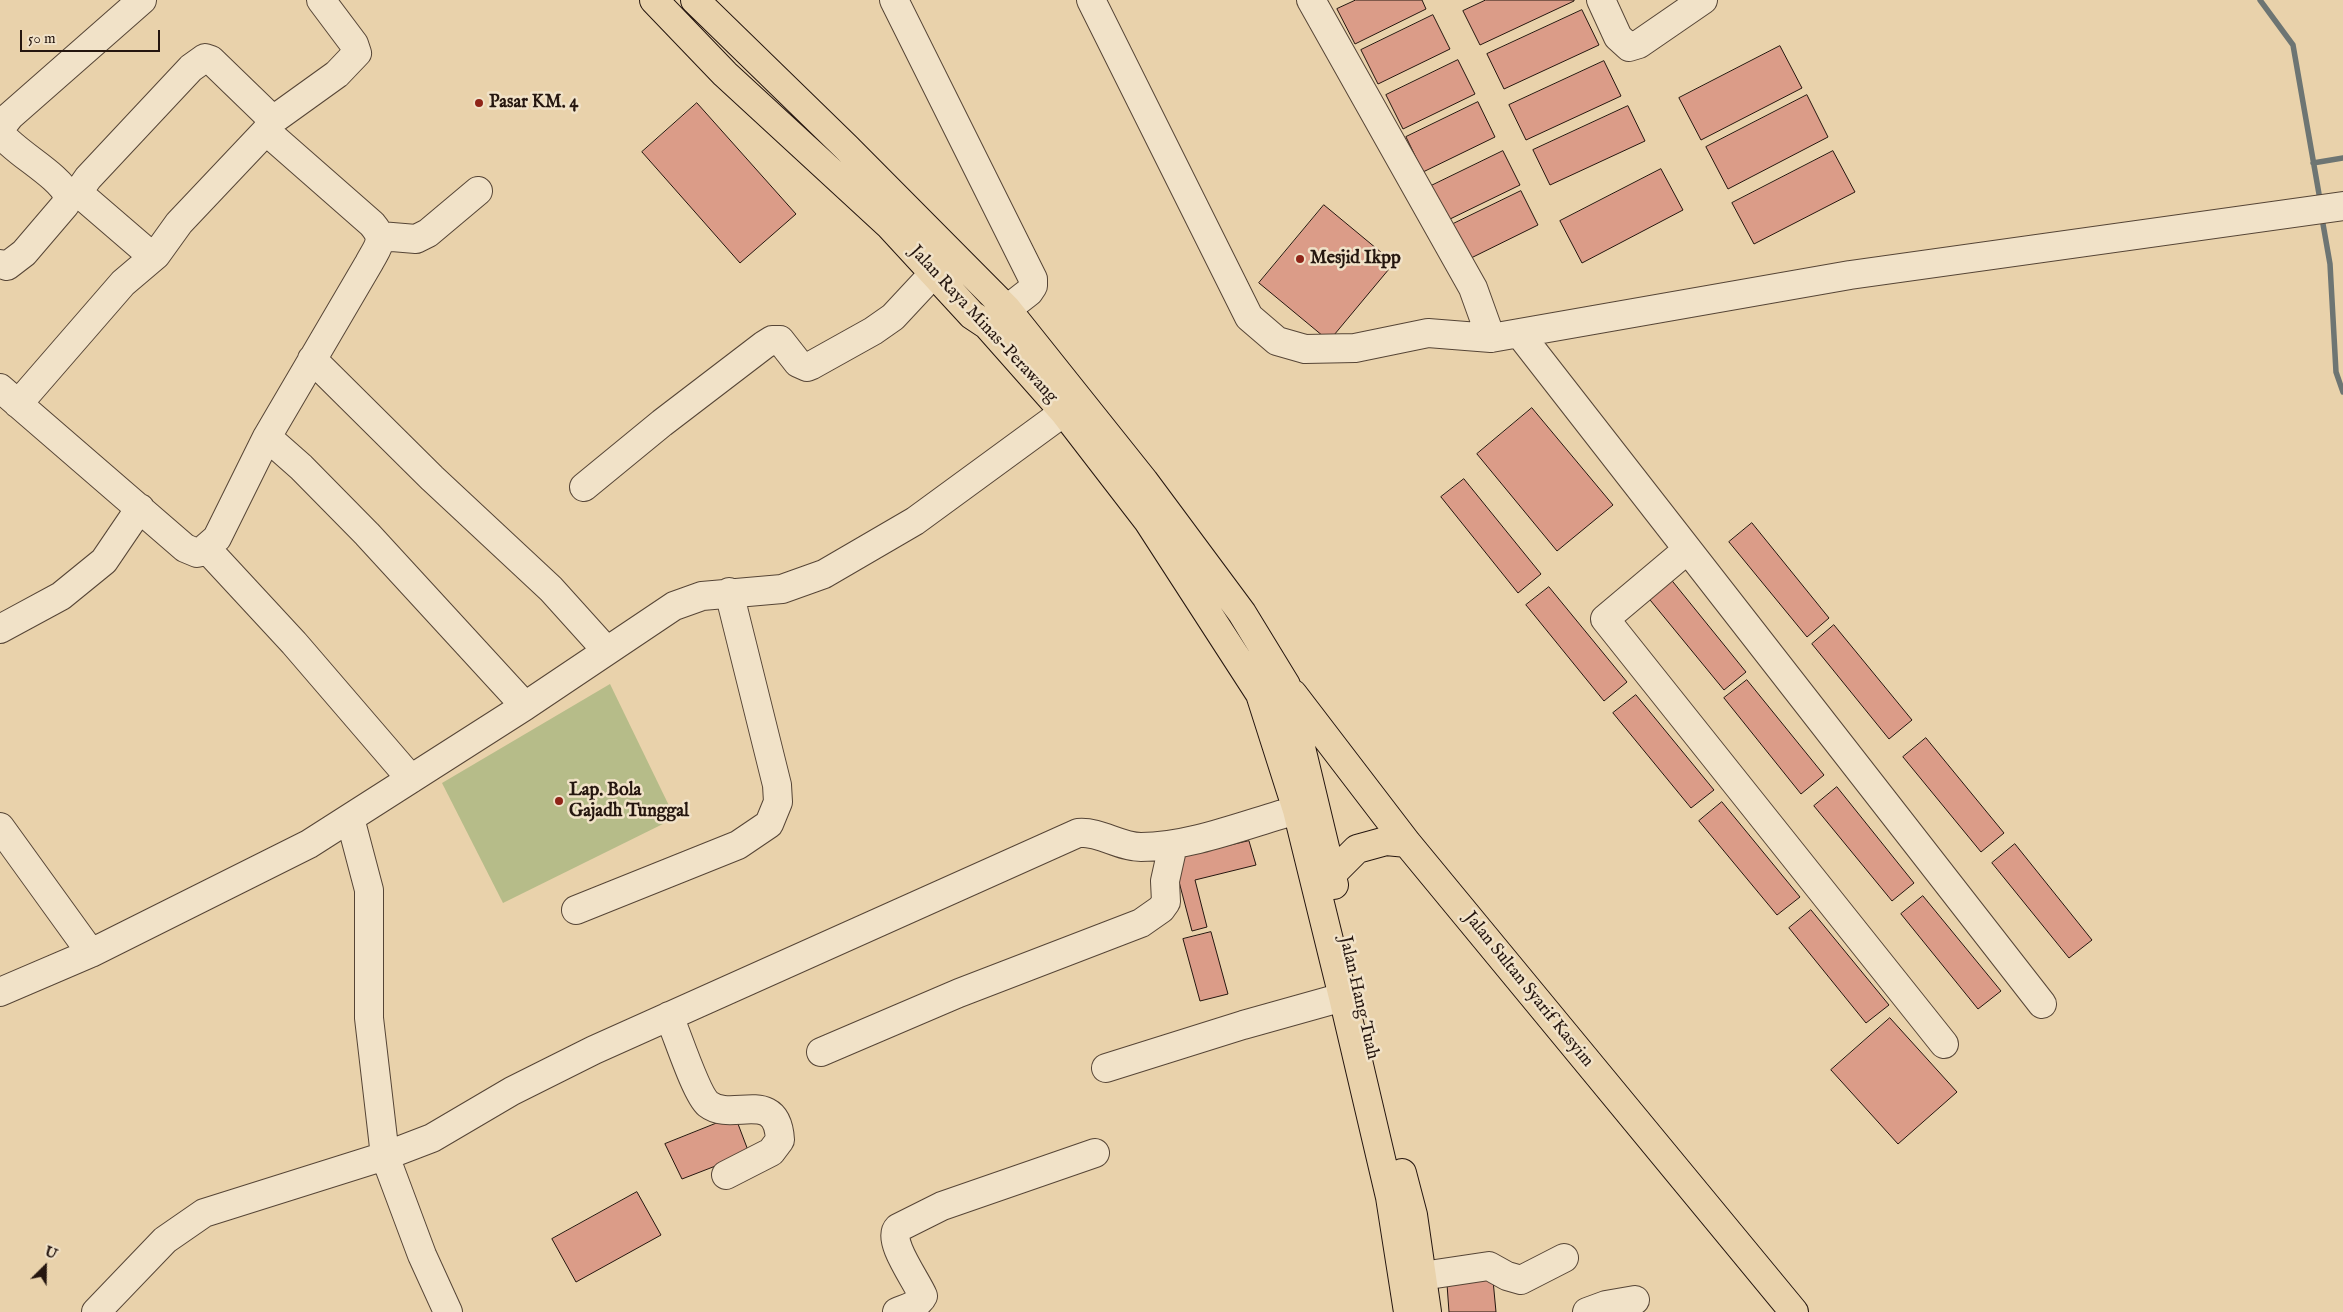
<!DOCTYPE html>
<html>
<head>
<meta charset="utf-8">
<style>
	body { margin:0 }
	#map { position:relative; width:2343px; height:1312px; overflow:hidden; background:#e9d2ab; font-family:"IM FELL English",serif }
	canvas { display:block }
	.north { position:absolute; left:20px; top:1242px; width:50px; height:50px; -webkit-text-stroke:4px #f1e2c8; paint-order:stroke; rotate:23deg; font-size:14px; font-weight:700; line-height:20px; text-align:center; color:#25160f }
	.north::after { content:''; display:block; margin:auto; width:18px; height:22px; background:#25160f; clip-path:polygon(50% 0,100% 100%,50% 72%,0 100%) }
	.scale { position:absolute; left:20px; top:30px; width:140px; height:22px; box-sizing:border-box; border:2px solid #25160f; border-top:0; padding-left:6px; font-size:15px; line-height:18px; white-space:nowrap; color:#25160f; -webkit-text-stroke:4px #f1e2c8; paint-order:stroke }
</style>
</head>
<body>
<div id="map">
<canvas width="2343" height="1312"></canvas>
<div class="north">U</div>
<div class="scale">50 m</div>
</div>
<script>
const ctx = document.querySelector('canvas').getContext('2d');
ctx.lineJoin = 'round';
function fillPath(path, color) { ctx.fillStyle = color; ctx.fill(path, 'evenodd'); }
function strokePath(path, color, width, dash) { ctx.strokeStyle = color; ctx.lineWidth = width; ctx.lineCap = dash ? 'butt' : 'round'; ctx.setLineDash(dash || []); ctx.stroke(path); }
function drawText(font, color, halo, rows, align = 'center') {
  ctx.font = font + ' "IM FELL English",serif'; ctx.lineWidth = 5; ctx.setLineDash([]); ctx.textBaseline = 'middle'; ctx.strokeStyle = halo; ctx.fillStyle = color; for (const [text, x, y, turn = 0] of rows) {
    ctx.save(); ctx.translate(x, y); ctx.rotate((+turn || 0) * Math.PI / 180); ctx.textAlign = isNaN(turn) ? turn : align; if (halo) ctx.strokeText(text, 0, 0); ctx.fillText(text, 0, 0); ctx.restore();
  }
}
fillPath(new Path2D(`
	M610 684 675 818 503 903 442 783Z`), '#b6bc89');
strokePath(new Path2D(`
	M2260 0 2293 45 2319 194
	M2313 163 2343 158
	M2323 224 2330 264 2336 372 2343 392`), '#6d7573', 5.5);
const building = new Path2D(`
	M1356 0H1422L1426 9 1355 44 1337 9Z
	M1486 0H1574V1L1480 45 1463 11Z
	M1582 10 1599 45 1504 89 1487 54Z
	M1433 15 1450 49 1378 84 1361 50Z
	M1780 46 1802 88 1701 140 1679 98Z
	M1458 60 1475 94 1403 129 1386 95Z
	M1604 61 1621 96 1526 140 1509 105Z
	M1807 95 1828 137 1728 189 1706 147Z
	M1478 102 1495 137 1423 172 1406 137Z
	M697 103 796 214 740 263 642 152Z
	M1628 106 1645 141 1550 185 1533 150Z
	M1503 151 1520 185 1448 220 1431 186Z
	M1833 151 1855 192 1754 244 1732 203Z
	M1661 169 1683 210 1582 263 1560 221Z
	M1521 191 1538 225 1467 260 1449 226Z
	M1324 205 1394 263 1329 341 1259 283Z
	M1532 408 1613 505 1557 551 1477 454Z
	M1464 479 1541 574 1518 593 1441 497Z
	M1752 523 1829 618 1807 637 1729 542Z
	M1669 577 1746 672 1724 690 1646 595Z
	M1549 587 1627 682 1604 701 1526 605Z
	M1834 625 1912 720 1889 739 1812 644Z
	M1747 680 1824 775 1801 794 1724 698Z
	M1636 695 1714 790 1691 808 1613 713Z
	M1926 738 2004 833 1981 852 1903 757Z
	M1837 787 1914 883 1892 901 1814 806Z
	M1722 802 1800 897 1777 915 1699 821Z
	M1249 841 1256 865 1195 880 1207 927 1192 931 1173 859Z
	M2015 844 2092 940 2069 958 1992 863Z
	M1923 896 2001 991 1978 1009 1901 914Z
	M1811 910 1889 1005 1866 1023 1789 928Z
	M1211 932 1228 994 1200 1001 1183 939Z
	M1890 1018 1957 1092 1898 1144 1831 1070Z
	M735 1116 749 1153 682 1179 665 1144Z
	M637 1192 661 1235 576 1282 552 1239Z
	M1493 1280 1496 1312H1449L1447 1284Z`);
fillPath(building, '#db9c88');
strokePath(building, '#25160f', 1);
const minor = new Path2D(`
	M894 0 1033 279V286L1029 292 988 324
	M1091 0 1249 317 1277 341 1305 349 1355 348 1428 333 1491 338 1850 275 2343 206
	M1311 0 1473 288 1491 338
	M1601 0 1618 37 1629 47 1639 44 1703 0
	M380 236 416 239 428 233 478 191
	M153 257 81 195V188L88 178 191 68 205 58 211 60 273 120
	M0 264 7 266 24 253 65 205 68 196C59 175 17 154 1 134L3 125 10 116 142 0
	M1519 333 2042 1004
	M312 359 432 478 551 589 606 650
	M0 388 185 548 197 553 201 552 217 538 267 437 369 263C378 246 386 240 372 224L266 131 273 120 337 74 357 53 354 44 321 0
	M18 404 123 283 156 255 179 223 266 131
	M267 437 301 467 367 534 525 706
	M584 487 662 423 764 345 772 340H780L798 363 807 367 812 365 873 331 893 317 934 273
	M206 548 294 643 411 779
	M1687 550 1605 619 1944 1044
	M0 629 61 596 104 561 140 508
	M350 818 369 890V1018L385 1156 422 1255 448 1312
	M0 827 91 953
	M576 910 738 845 769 824 778 802 777 785 729 592
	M0 992 91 953 309 844 525 706 674 606 702 596 782 589 824 574 915 521 1064 412
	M669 1016C677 1034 696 1094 708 1104 732 1123 777 1087 780 1140L771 1152 726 1175
	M821 1052 959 993 1141 923 1161 909 1166 902 1165 881 1173 845
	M1106 1068 1243 1025 1343 997
	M1422 1276 1489 1266 1507 1276 1521 1280 1564 1258
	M96 1312 165 1240 204 1213 385 1156 432 1138 512 1091 594 1050 1078 833C1100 831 1119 847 1141 847 1191 847 1249 823 1297 810
	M897 1312C906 1308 919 1305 923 1296 917 1281 886 1240 898 1228L942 1206 1095 1153
	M1587 1312 1606 1305 1635 1300`);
const major = new Path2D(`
	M654 0 725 74 890 226 972 315 987 325 1064 412 1148 521 1260 694 1297 810 1343 997 1390 1197 1408 1312
	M695 0 846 147 1006 308 1144 481 1242 613 1286 685 1334 885
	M1293 694 1407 843 1794 1312
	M1332 874 1357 849 1386 841 1407 843
	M1402 1173 1413 1215 1427 1312`);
strokePath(minor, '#564536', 30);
strokePath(major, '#25160f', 30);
strokePath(minor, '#f1e2c8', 28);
strokePath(major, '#e9d2ab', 28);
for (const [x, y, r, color] of [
	[479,103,5,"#8f2418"],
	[1300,259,5,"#8f2418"],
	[559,801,5,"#8f2418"]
]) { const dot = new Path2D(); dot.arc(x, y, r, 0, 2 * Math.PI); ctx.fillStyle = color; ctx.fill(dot); strokePath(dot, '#f1e2c8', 2); }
drawText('bold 18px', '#25160f', '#f1e2c8', [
	["Pasar KM. 4",489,103],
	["Mesjid Ikpp",1310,259],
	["Lap. Bola",569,791],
	["Gajadh Tunggal",569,812]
], 'left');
drawText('18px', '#25160f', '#f1e2c8', [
	["Jalan Raya Minas-Perawang",983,325,47],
	["Jalan Sultan Syarif Kasyim",1528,990,51],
	["Jalan Hang Tuah",1358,998,77]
]);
</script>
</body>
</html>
